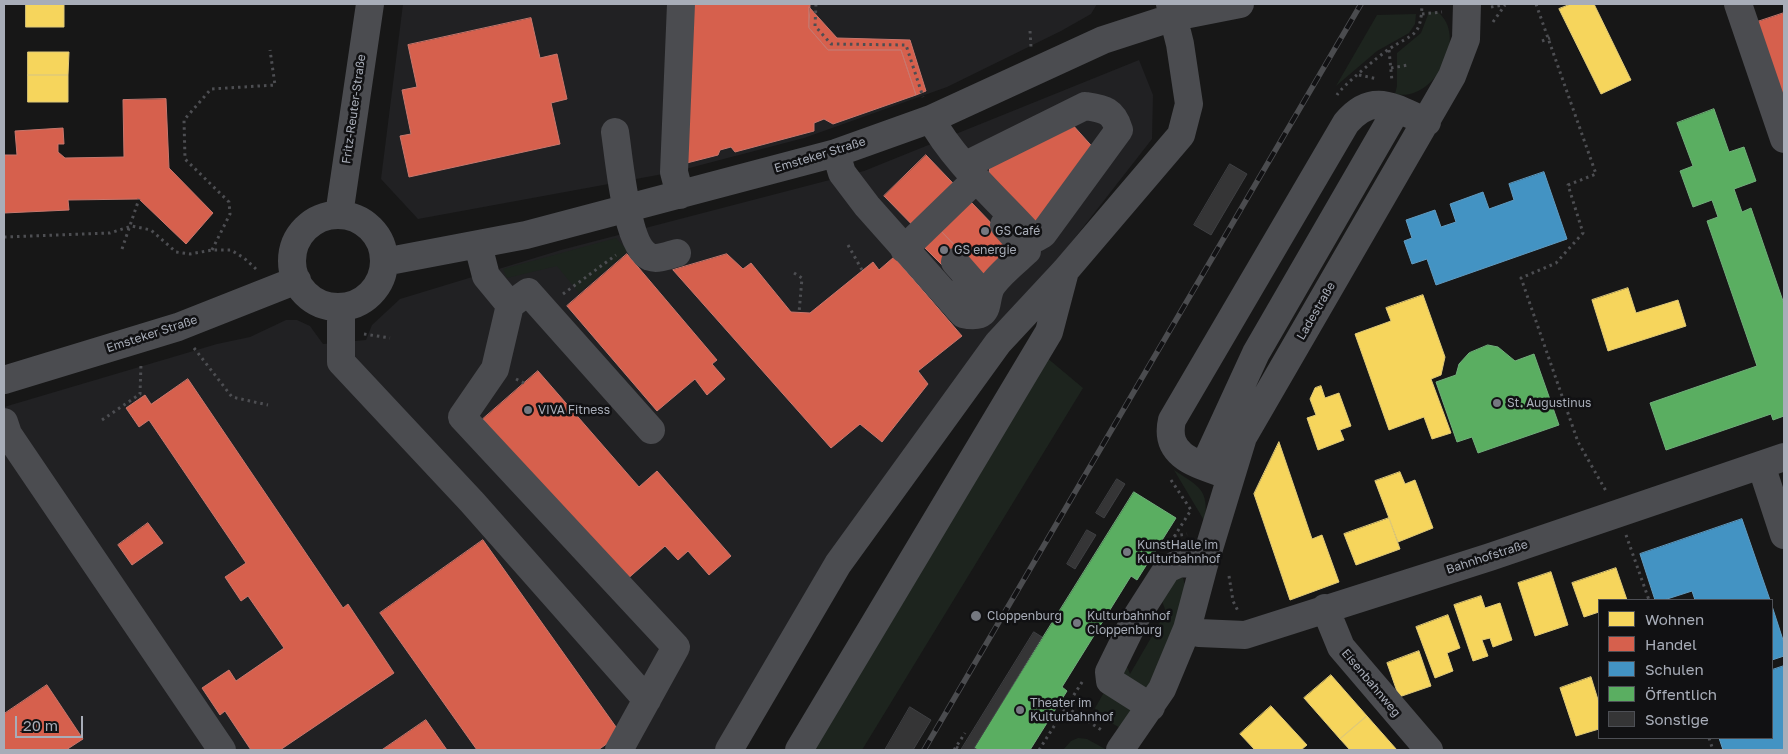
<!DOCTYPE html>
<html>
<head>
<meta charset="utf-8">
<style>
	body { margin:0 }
	#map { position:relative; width:1788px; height:754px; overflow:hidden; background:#171717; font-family:"Golos Text",sans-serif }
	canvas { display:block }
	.frame { position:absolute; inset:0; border:5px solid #a8adb8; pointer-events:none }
	.legend { position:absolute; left:1598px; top:599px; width:175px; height:140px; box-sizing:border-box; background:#111113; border:1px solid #4d4f55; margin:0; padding:6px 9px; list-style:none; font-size:15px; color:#a8adb8 }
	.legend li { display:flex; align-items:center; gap:10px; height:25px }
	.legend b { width:25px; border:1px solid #4d4f55 }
	.scale { position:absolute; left:15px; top:716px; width:68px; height:22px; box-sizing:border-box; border:2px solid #a8adb8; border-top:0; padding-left:6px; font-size:15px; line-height:18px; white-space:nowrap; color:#a8adb8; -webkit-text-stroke:4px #111113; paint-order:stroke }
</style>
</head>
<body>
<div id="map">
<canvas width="1788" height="754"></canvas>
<div class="frame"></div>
<ul class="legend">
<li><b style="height:14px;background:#f6d55c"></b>Wohnen</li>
<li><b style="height:14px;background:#d6604d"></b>Handel</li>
<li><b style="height:14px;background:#4393c3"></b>Schulen</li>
<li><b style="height:14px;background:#5aae61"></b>Öffentlich</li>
<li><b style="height:14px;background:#353536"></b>Sonstige</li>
</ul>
<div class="scale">20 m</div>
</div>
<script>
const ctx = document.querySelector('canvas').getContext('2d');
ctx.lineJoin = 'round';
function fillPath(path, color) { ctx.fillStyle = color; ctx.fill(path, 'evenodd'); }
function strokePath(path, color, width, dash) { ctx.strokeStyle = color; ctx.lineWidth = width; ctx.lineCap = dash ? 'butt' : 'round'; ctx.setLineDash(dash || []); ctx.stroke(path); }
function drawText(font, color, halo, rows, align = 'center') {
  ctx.font = font + ' "Golos Text",sans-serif'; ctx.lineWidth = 5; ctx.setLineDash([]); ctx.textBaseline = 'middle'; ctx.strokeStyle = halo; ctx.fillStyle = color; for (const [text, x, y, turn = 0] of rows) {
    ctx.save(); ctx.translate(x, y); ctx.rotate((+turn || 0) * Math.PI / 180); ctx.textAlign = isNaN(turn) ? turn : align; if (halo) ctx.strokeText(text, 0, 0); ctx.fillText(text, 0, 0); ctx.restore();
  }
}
fillPath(new Path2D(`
	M403 4H1097L1091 14 1061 31 947 87 804 138 674 172 418 219 381 179Z
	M1139 60 1153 95 1152 139 999 335 723 750H4V407L217 344 250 337 286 320H297L310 326 323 344 366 340 372 325 400 299 561 250 864 171Z`), '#212123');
fillPath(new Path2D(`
	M1429 12H1438C1469 38 1434 103 1395 94L1397 86V53L1421 33Z
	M1416 14 1415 24 1409 33 1377 51 1336 86 1377 15Z
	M616 238 628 251 579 293 557 266 507 278 503 269Z
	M1046 357 1083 388 862 750H808Z
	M1174 470C1199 487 1209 488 1205 522Z
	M1171 576H1182C1195 598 1158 668 1146 690L1139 691 1117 667 1123 657 1130 674 1166 612 1159 593Z
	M1106 689 1134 711 1124 730 1097 715 1095 708Z
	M1078 738 1087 739 1107 750H1063L1071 741Z`), '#1d241e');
const homes = new Path2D(`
	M26 4H64V27H26Z
	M1571 4H1594L1631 80 1601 94 1559 9Z
	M28 52H69L68 75H28Z
	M28 75H68V102H28Z
	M1628 288 1636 313 1678 300 1686 326 1608 351 1592 300Z
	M1423 295 1445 357 1441 375 1431 379 1451 433 1432 439 1424 417 1389 430 1355 334 1391 321 1386 308Z
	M1321 386 1325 398 1339 393 1351 426 1340 430 1344 440 1318 450 1307 418 1316 415 1310 399 1315 388Z
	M1279 442 1312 539 1322 535 1339 582 1290 600 1254 494Z
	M1400 472 1405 484 1415 480 1433 528 1398 542 1375 481Z
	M1389 518 1400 549 1356 565 1344 534Z
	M1616 568 1627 600H1599V612L1584 617 1572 583Z
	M1551 572 1568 625 1535 636 1518 583Z
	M1481 596 1485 608 1500 603 1512 640 1493 647 1490 638 1482 640 1488 656 1473 661 1454 605Z
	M1448 615 1460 648 1447 653 1453 671 1435 678 1416 627Z
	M1419 651 1431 686 1399 697 1387 663Z
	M1331 675 1367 716 1340 739 1304 698Z
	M1591 677 1599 703V729L1576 736 1560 688Z
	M1271 706 1307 745 1301 750H1255L1240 734Z
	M1367 716 1397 750H1350L1340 739Z`);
fillPath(homes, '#f6d55c');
strokePath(homes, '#dfc978', 1);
const shops = new Path2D(`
	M686 4H810L809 28 828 50H901L916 95 833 124 824 119 814 123V131L735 152 731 147 720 150 718 155 679 165Z
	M809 7 837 38 910 40 926 91 916 95 901 50H828L809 28Z
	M1784 13V116L1754 23Z
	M531 18 540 58 557 54 567 99 551 103 560 144 409 177 400 136 411 134 402 90 417 87 408 45Z
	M166 99 169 168 213 213 186 244 139 199 68 200 69 210 4 213V155H17L15 131 63 128 64 144H58V152L65 158 124 157 123 100Z
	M1071 123 1097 152 1030 228 988 180 990 166Z
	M926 155 971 202 929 242 884 196Z
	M971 202 1018 251 988 280 941 231Z
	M941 231 963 254 946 269 924 247Z
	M627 254 717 360 712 364 725 379 707 395 695 379 657 411 567 306Z
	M727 254 743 269 751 263 791 312 810 313 873 262 879 270 894 257 962 336 918 371 928 384 882 442 860 424 831 448 673 270Z
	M538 371 639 487 657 471 731 556 709 575 688 551 678 560 665 546 625 581 483 419Z
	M188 379 343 608 348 604 394 673 280 750H251L225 711 220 715 202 688 229 670 236 681 284 648 248 596 241 601 225 577 246 563 149 420 139 427 126 408 145 395 151 404Z
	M148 523 163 543 132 565 118 545Z
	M483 540 621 734 598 750H477L380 613Z
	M47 685 83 739 66 750H4V714Z
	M426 720 447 750H382Z`);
fillPath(shops, '#d6604d');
strokePath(shops, '#c8776d', 1);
const schools = new Path2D(`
	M1544 172 1567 239 1436 285 1427 259 1412 264 1404 241 1412 238 1406 220 1435 210 1441 227 1456 222 1450 204 1483 192 1489 209 1514 200 1509 184Z
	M1742 519 1770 600H1695L1692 591 1664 600H1655L1640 554Z
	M1772 606 1784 643V656L1772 660Z
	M1784 666V750H1723L1719 738H1772V670Z`);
fillPath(schools, '#4393c3');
strokePath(schools, '#619bc0', 1);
const public = new Path2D(`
	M1714 109 1729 152 1744 147 1756 181 1734 189 1742 212 1751 208 1784 304V416L1773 420 1771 414 1666 450 1650 403 1757 366 1707 221 1718 217 1712 200 1693 207 1680 171 1693 166 1677 123Z
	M1488 345 1498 347 1515 361 1534 354 1559 425 1478 453 1472 437 1457 442 1436 382 1456 375 1459 364 1469 353Z
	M1134 492 1176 518 1137 580 1131 576 1062 687 1067 691 1030 750H978L974 748Z`);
fillPath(public, '#5aae61');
strokePath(public, '#71ae7b', 1);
const building = new Path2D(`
	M1230 164 1247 174 1211 235 1194 225Z
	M1117 479 1125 484 1104 518 1096 513Z
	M1087 530 1096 535 1075 569 1067 564Z
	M1034 632 1042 637 974 748 978 750H961Z
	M910 707 931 720 913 750H885Z`);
fillPath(building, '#353536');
strokePath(building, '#3f4043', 1);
strokePath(new Path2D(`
	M816 4 815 26 831 44 906 45 923 97
	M1536 4 1596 174 1568 185 1583 233 1556 263 1521 278 1578 442 1606 491
	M1491 7 1504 5
	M1422 14 1442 12
	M1493 22 1505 5
	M1030 31 1031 47
	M1542 41 1550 38
	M1389 50 1392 81
	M1391 68 1408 65
	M1359 75 1378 79
	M1337 95C1342 86 1379 56 1389 49 1413 33 1421 38 1422 4
	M4 237 110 233 132 226 151 230 176 252 190 254 212 250H231L244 258 256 269
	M848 245 862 270
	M122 249 139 199
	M212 250 230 214 229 202 185 159 184 120 211 89 275 85 270 50
	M794 273 802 278 799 313
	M563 294 616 255
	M364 334 390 338
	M194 348 232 397 268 405
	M516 379 524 383
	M102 420 140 394 141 364
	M1171 480 1191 510 1172 540
	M1626 535 1649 600
	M1174 536 1187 534
	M1229 576 1233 601 1238 611
	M1066 707 1103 731
	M1709 738 1713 750
	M956 747 962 750
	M954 750 965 733
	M1039 750 1084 679`), '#4d4e52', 3, [2.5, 4]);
strokePath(new Path2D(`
	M1738 4 1784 139
	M931 119C952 159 997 199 1029 234L1036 238 1043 234 1119 130C1113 110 1104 109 1085 106L966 165
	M615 132C619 157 626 247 650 257 658 260 669 255 677 253
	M836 153 842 173 867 206 963 314C995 321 982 298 993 284 1002 272 1016 261 1027 251L1004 225
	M680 195 674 172 681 4
	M339 215 370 4
	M292 261a46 46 0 1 1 92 0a46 46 0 1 1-92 0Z
	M478 245 486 276 510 305
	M904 249 968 187
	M384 262 526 235 836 153 931 119 1103 40 1174 17 1240 4
	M955 262 976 286 978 291 972 299H965L959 293
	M341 307V362L472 502 647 700
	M4 380 178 327 297 280
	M4 422 8 434 222 750
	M1761 465 1784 535
	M1204 466 1256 353 1397 109
	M1230 476C1202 465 1163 459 1172 420L1346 123C1373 91 1394 108 1427 122
	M1325 608 1341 647 1429 750
	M1187 629 1199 633 1245 635 1490 557 1784 457
	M1151 707 1110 681 1109 672 1135 619 1167 569 1180 563 1204 565
	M619 750 676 647 462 417 495 369 510 305 528 292 651 430
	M729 750 838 564 998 343 1065 271 1181 135 1189 104 1180 44 1170 4
	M799 750 1049 332 1064 275
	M1120 750 1162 689 1187 629 1204 565 1243 437 1452 76 1466 39 1467 4`), '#4b4c50', 28);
const rail = new Path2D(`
	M924 750 1361 4`);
strokePath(rail, '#4b4c4f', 5.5);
strokePath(rail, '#111113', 4, [11]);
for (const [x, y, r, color] of [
	[985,231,5,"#757880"],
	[944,250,5,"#757880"],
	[1497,403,5,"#757880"],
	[528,410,5,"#757880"],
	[1127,552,5,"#757880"],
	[976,616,6,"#757880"],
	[1077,623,5,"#757880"],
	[1020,710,5,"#757880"]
]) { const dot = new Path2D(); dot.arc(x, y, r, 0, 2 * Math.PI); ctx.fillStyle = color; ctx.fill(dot); strokePath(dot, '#111113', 2); }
drawText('12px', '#a8adb8', '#111113', [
	["Fritz-Reuter-Straße",354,109,-82],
	["Emsteker Straße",820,155,-17],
	["Ladestraße",1316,311,-60],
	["Emsteker Straße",152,334,-18],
	["Bahnhofstraße",1487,557,-18],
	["Eisenbahnweg",1371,683,50]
]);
drawText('12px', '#a8adb8', '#111113', [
	["GS Café",995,231],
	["GS energie",954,250],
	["St. Augustinus",1507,403],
	["VIVA Fitness",538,410],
	["KunstHalle im",1137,545],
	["Kulturbahnhof",1137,559],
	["Cloppenburg",987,616],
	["Kulturbahnhof",1087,616],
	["Cloppenburg",1087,630],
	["Theater im",1030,703],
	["Kulturbahnhof",1030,717]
], 'left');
</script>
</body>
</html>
